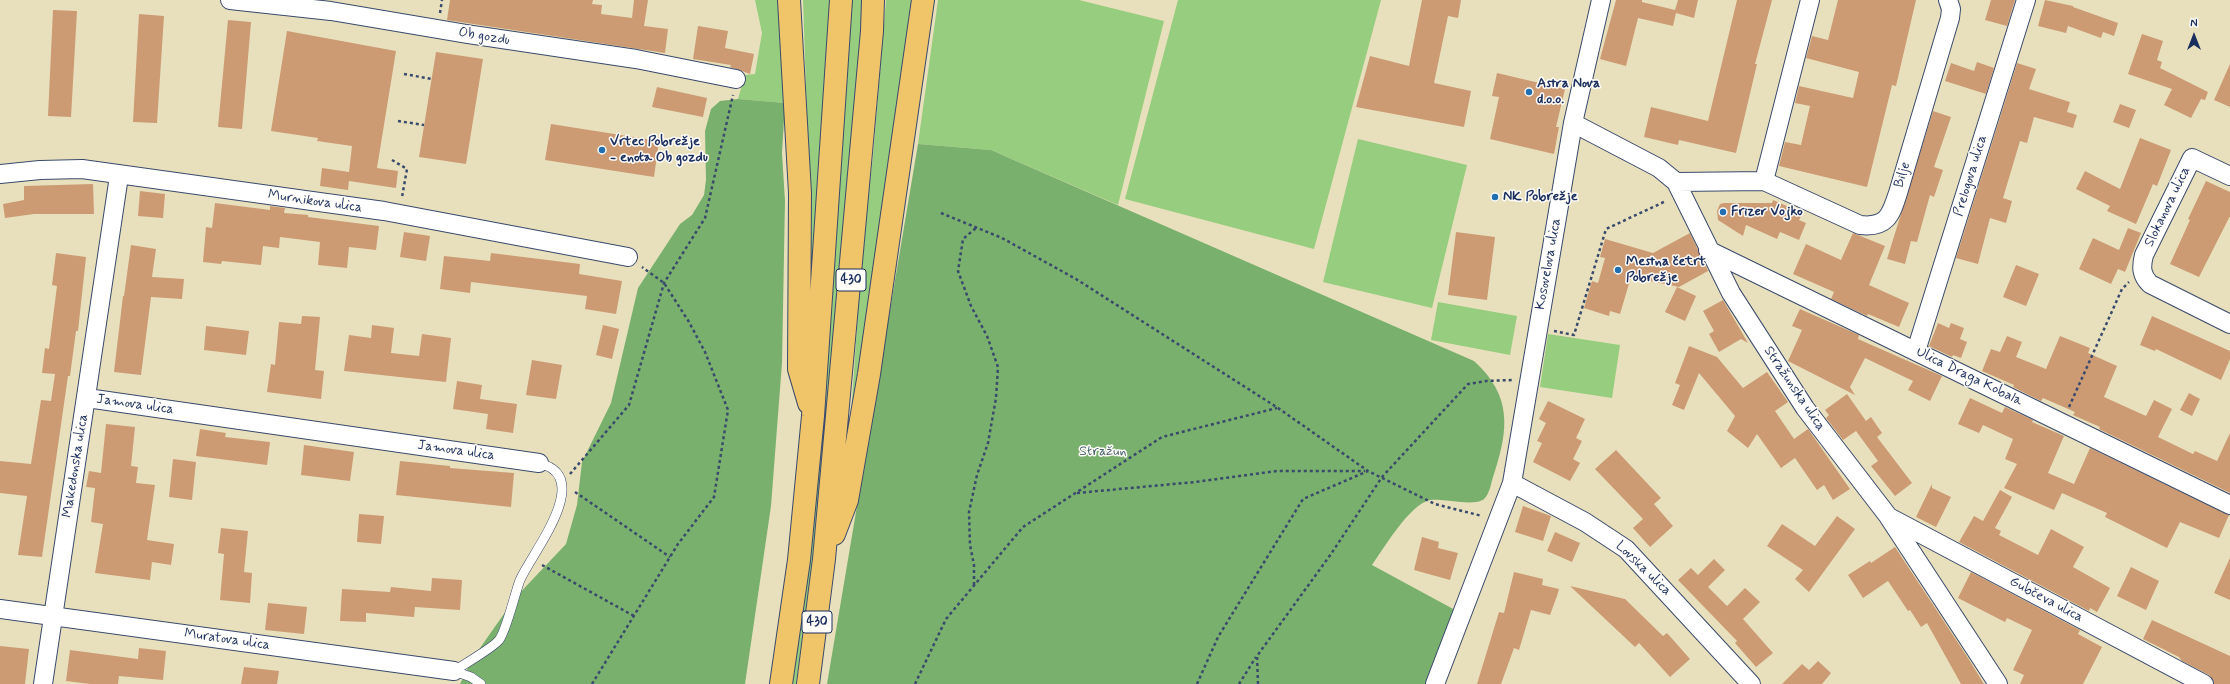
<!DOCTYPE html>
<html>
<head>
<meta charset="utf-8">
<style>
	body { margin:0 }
	#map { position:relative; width:2230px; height:684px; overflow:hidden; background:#e8e0bc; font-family:Mynerve,sans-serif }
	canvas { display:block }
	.north { position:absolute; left:2174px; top:16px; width:40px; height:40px; -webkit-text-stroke:3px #fdfcf7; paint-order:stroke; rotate:0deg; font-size:11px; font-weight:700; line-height:16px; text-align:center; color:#1b2f5e }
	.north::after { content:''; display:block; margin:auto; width:14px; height:18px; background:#1b2f5e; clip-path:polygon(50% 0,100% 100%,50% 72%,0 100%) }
</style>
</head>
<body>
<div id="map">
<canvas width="2230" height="684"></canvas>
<div class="north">N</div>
</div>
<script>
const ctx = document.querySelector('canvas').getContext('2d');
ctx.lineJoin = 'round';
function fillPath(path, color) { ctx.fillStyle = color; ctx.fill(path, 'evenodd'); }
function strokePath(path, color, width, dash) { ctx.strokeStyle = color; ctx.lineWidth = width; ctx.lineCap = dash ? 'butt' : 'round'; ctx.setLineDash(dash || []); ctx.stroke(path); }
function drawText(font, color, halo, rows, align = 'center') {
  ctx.font = font + ' Mynerve,sans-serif'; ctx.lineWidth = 3; ctx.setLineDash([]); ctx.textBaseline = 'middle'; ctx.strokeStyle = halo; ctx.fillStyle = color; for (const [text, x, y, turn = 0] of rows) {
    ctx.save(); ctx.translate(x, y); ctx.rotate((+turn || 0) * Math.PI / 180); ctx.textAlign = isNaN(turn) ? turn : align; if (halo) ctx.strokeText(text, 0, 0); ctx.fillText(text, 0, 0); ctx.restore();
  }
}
fillPath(new Path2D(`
	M755 0H782L785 103 738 99 745 75 755 74 762 33Z
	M803 0H831L813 282H808L810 206Z
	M852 0H863V13L820 508 796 684H788L825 391Z
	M886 0H917L848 460 862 252 873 156Z
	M938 0H1079L1164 21 1118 205 991 150 918 144Z
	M1178 0H1381L1314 249 1125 199Z
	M1358 139 1467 165 1432 308 1323 282Z
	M1438 302 1517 316 1510 355 1431 340Z
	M1548 334 1620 345 1612 398 1540 387Z`), '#97cd7e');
fillPath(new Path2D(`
	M738 99 785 103 782 153 785 201 782 363 771 506 745 684H460L473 658 515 598 566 544 577 505 582 462 611 403 638 288 680 224 692 215 704 195 706 180 705 131 711 109 720 101Z
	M918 144 991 150 1474 361C1512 395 1509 429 1494 474 1491 482 1490 494 1484 499 1474 507 1443 498 1430 500 1410 504 1384 548 1372 565L1455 610 1438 684H827Z`), '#79b06d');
fillPath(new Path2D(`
	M450 0H593L592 4 602 5 601 14 632 18 634 0H648L644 26 668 29 665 53 447 20Z
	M1422 0H1461L1458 18 1448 16 1434 83 1471 91 1464 127 1356 107 1370 56 1409 66Z
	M1616 0H1642V2L1675 10 1678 0H1698L1694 18 1676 13 1673 26 1638 18 1626 66 1600 59Z
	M1737 0H1772L1755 64H1757L1736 153 1679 140 1678 145 1644 137 1651 107 1708 121Z
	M1838 0H1916L1896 86 1892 85 1867 187 1779 166 1785 142 1801 145 1810 106 1795 103 1799 86 1853 98 1859 72 1806 58 1812 36 1828 40Z
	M1991 0H2015L2007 26 1985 20Z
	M2045 0 2073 6V7L2118 23 2114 36 2103 32 2101 38 2068 26 2066 33 2038 26Z
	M53 10 77 11 71 117 48 116Z
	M139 14 164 16 157 123 133 122Z
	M228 20 251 22 242 129 218 127Z
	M698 26 728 31 725 48 754 54 750 74 730 67 731 65 693 59Z
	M287 31 396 51 377 168 398 171 396 188 349 181 348 190 320 186 322 168 349 172 352 146 317 141 318 138 271 131Z
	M2142 34 2163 41 2157 60 2162 62 2160 68 2208 92 2205 100 2201 99 2191 118 2164 105 2172 89 2128 74Z
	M436 52 483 59 466 164 419 157Z
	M1977 62 1994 68 1986 94 1945 81 1951 63 1974 71Z
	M2017 63 2036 69 2029 89 2070 102 2067 112 2077 115 2073 128 2034 117 2027 143 2020 141 2003 198 2012 201 2006 223 1990 218 1978 264 1956 258Z
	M2230 64V107L2214 100Z
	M1497 73 1565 89 1556 127H1559L1554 154 1490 139 1499 97 1492 96Z
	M657 87 707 98 703 117 652 107Z
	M2120 104 2136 110 2129 128 2113 122Z
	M1933 111 1951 117 1934 167 1943 170 1934 197 1930 195 1917 242 1911 241 1905 264 1887 259Z
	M551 124 659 141 654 177 545 160Z
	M2140 138 2171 150 2157 186 2153 184 2136 224 2107 211 2110 206 2076 189 2085 171 2120 189Z
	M2206 181 2230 192V216L2199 277 2170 264 2190 220 2188 219Z
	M93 184 94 214H34L5 218 3 204 24 200V186Z
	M140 191 165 194 163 218 138 216Z
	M1773 200 1803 213 1799 220 1806 223 1799 240 1780 232 1777 239 1746 225 1743 236 1718 220 1717 211 1720 204 1724 203H1772Z
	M215 203 270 210V206L285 208 284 213 308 215V217L379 226 376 250 349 247 347 268 318 265 320 242 280 237 279 248 263 246 261 265 222 261 221 264 203 262 206 227 212 228Z
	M2128 228 2141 233 2125 272 2118 269 2111 284 2079 269 2093 238 2119 250Z
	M404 232 430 236 426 261 400 257Z
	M1456 232 1495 237 1487 300 1448 295Z
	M1690 233 1708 271 1679 287 1631 277 1620 314 1610 311 1609 316 1584 308 1592 281 1598 283 1605 258 1600 257 1605 239 1653 253Z
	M1853 233 1885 246 1869 285 1909 303 1899 327 1868 314 1867 316 1831 299 1834 292 1793 274 1806 244 1841 260Z
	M131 245 156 249 152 277 184 279 182 299 151 297 141 375 114 372 123 296H124Z
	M56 253 86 257 78 331H76L70 376H68L42 557 18 555 27 496 0 493V461L31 464 41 400 51 401 55 374 42 373 45 348 49 349 57 286 52 285Z
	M491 253 580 264 579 274 622 281 616 314 585 309 587 296 471 282 470 293 440 289 444 256 490 261Z
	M2016 265 2039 274 2026 306 2003 297Z
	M1677 287 1696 296 1685 321 1665 312Z
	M1723 300 1748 343 1741 339 1719 352 1709 334 1714 331 1703 311Z
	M1800 309 1859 335 1858 339 1942 376 1930 401 1908 390 1913 381 1865 358 1850 387 1855 395 1788 361 1802 330 1792 326Z
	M302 316 320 317 315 370 324 371 321 399 267 392 271 364 275 365 279 322 301 324Z
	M2152 316 2230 351V359L2221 380 2156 349 2155 351 2140 345Z
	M1938 323 1949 328 1951 323 1964 328 1960 339 1967 342 1961 358 1953 355 1952 357 1929 346Z
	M372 325 394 328 391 353 419 356 422 334 451 338 446 382 344 371 349 335 371 338Z
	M603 325 619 329 612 359 596 355Z
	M206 326 249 331 246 355 204 350Z
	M2007 336 2022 342 2016 357 2046 369 2060 336 2090 348 2088 353 2117 366 2104 397 2146 416 2154 400 2172 409 2158 437 2193 454 2195 451 2217 461 2230 433V493L2099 429 2100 427 2073 415 2075 412 2043 398 2041 401 2013 387 2014 385 1982 371 1991 349 2000 352Z
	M1689 346 1717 357 1743 388 1767 372 1788 402 1775 411 1794 439 1808 429 1850 489 1833 500 1824 485 1817 490 1795 458 1781 468 1757 434 1748 448 1727 431 1735 416 1699 373 1684 410 1672 405 1680 385 1675 383Z
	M532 360 562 365 556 399 526 395Z
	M457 381 482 385 480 399 517 404 513 433 486 429 488 414 453 409Z
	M2189 393 2200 399 2192 416 2180 410Z
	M1847 394 1866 421 1871 417 1882 433 1877 437 1912 483 1895 496 1871 466 1878 461 1856 431 1843 440 1826 418 1829 415 1825 410Z
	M1970 398 2002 413 2005 407 2033 420 2032 422 2064 436 2048 473 2074 484 2090 448 2229 515 2219 538 2180 522 2167 548 2105 517 2107 513 2062 493 2054 510 2004 488 2017 464 2005 459 2013 439 1983 425 1979 433 1958 424Z
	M1548 401 1585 419 1576 438 1582 441 1573 459 1580 463 1570 481 1533 462 1542 443 1537 441 1546 423 1539 419Z
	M106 424 135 427 131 466 138 467 136 483 155 485 147 540 174 544 171 565 152 562 150 580 95 573 103 524 91 522 95 488 86 487 89 471 101 473Z
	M200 429 226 433 225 437 270 442 267 465 196 456Z
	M304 445 354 452 350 481 301 475Z
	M1616 450 1661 498 1654 504 1673 526 1650 547 1633 528 1643 519 1595 469Z
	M173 459 196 462 192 500 169 497Z
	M400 461 450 466V468L514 473 511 507 396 495Z
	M1932 484V488L1951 497 1936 527 1916 517Z
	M2000 490 2012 497 1995 528 2001 531 1999 535 2038 555 2051 529 2084 547 2073 567 2110 588 2097 612 2090 608 2089 611 1959 542 1974 516 1983 521Z
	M1523 506 1551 516 1543 541 1515 532Z
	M359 514 384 516 381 544 357 542Z
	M1837 516 1855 529 1809 592 1795 579 1803 570 1767 546 1782 524 1815 546Z
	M221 528 248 531 244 572 252 573 250 603 220 600 224 554 218 553Z
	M1555 532 1580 543 1572 562 1547 551Z
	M1422 537 1439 542 1438 548 1458 553 1450 580 1414 570Z
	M1895 547 1968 658 1984 684H1961L1927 623 1921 627 1910 610 1908 611 1888 581 1863 598 1848 575 1870 561 1871 563Z
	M2230 558V600L2214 593Z
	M1714 559 1725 570 1708 587 1727 606 1745 588 1760 602 1743 619 1773 653 1756 667 1735 643 1737 641 1678 580 1691 568 1698 575Z
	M2131 567 2159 581 2146 610 2117 596Z
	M1514 572 1543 579 1542 585 1559 589 1557 596 1550 615 1531 610 1519 650 1514 648 1501 684H1477L1499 612 1504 613Z
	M1971 572 2080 630 2078 634 2102 647 2083 684H2020L2024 675 2013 670 2032 630 2007 618 2005 622 1958 598Z
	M432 578 462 580 460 610 415 607 414 617 366 613V622L340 621 342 589 390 592 391 587 431 591Z
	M1570 586 1625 599 1663 636 1667 633 1690 659 1670 677 1639 643 1635 647Z
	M268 603 307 607 304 634 265 630Z
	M2152 620 2230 656V684H2214L2209 675 2182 661 2179 657 2143 639Z
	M0 646 29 649 25 684H0Z
	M139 648 166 651 163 680 119 676 118 684H90L66 681 70 650 138 659Z
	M1818 661 1831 673 1822 684H1782L1802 664 1809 670Z
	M244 667 279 671 277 684H241Z`), '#cc9b74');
const service = new Path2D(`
	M481 684 471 677 454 671C463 665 494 647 499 640 506 632 515 593 520 580 533 551 595 477 539 463`);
const minor = new Path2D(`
	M230 0 331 11 467 34 636 59 736 79
	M1573 123 1659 168 1676 182 1731 293 1805 408 1888 516 1998 684
	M0 174 40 170 82 169 384 211 628 257
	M2230 176 2192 158 2144 255C2141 267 2141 275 2150 284L2230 324
	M1764 181 1860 225C1887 228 1891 215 1898 193L1950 18 1951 9 1948 0
	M1676 182 1764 181 1810 0
	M1708 250 2230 505
	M1916 351 2026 0
	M87 398 539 463
	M1512 483 1585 522 1626 549 1751 684
	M1889 517 2204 684
	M0 609 454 671
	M43 684 119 176
	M1435 684 1512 483 1573 123 1601 0`);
const trunk = new Path2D(`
	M789 0 800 193 799 369 809 403
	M834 534 847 500 869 374 923 0
	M781 684 799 560 813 416 841 0
	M808 684 824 559 872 31 873 0`);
strokePath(service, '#3a4a6c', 10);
strokePath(minor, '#3a4a6c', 20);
strokePath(trunk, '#3a4a6c', 24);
strokePath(new Path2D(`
	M440 13 442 0
	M404 74 432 79
	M398 121 424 125
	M392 160 407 169 402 197
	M941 213 1002 238 1076 279 1278 408 1368 471
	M1554 331 1574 335 1606 229 1666 201
	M2069 407 2122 289 2129 282
	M570 474 629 405 664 283 705 218 733 95
	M575 492 670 557
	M1077 493 1195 482 1277 471H1365
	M542 565 634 616
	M974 585V565L970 545 969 512 977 475 988 443 996 398 998 367 987 336 971 306 958 271 963 239 976 228
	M592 684 678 544 714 497 728 410 705 352 689 322 664 283 642 267
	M915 684 946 619 1023 527 1162 437 1277 408
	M1197 684 1218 637 1303 499 1368 471 1435 504 1482 516
	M1239 684 1256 657
	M1258 684 1257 656 1331 554 1382 477 1468 384 1486 381 1512 380`), '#3a4a6c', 2.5, [3, 3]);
strokePath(service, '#fff', 9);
strokePath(minor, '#fff', 18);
strokePath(trunk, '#f0c469', 22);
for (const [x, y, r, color] of [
	[1529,92,4,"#1f6fb2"],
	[602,150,4,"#1f6fb2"],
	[1495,197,4,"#1f6fb2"],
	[1723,212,4,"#1f6fb2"],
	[1618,270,4,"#1f6fb2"]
]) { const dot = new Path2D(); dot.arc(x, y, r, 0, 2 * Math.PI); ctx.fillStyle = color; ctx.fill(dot); strokePath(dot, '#fdfcf7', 1.5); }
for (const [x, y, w] of [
	[851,280,30],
	[817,622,30]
]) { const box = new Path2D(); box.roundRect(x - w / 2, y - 11, w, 22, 3); ctx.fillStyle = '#fdfcf7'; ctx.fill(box); strokePath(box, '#1b2f5e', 1); }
drawText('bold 13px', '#1b2f5e', null, [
	["430",851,280],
	["430",817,622]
]);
drawText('14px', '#1b2f5e', '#fdfcf7', [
	["Ob gozdu",484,37,9],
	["Bilje",1903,175,-73],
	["Prelogova ulica",1971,176,-73],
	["Murnikova ulica",315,202,8],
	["Slokanova ulica",2168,207,-64],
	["Kosovelova ulica",1549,264,-80],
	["Ulica Draga Kobala",1969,377,26],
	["Stražunska ulica",1794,389,56],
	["Jamova ulica",135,405,8],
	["Jamova ulica",456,451,8],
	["Makedonska ulica",76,466,-81],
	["Lovska ulica",1643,569,44],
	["Gubčeva ulica",2046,600,28],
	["Muratova ulica",227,640,8]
]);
drawText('bold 14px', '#1b2f5e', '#fdfcf7', [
	["Astra Nova",1537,84],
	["d.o.o.",1537,100],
	["Vrtec Pobrežje",610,142],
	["- enota Ob gozdu",610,158],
	["NK Pobrežje",1503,197],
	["Frizer Vojko",1731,212],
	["Mestna četrt",1626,262],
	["Pobrežje",1626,278]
], 'left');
drawText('14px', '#405e68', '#fdfcf7', [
	["Stražun",1103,452]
]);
</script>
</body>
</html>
